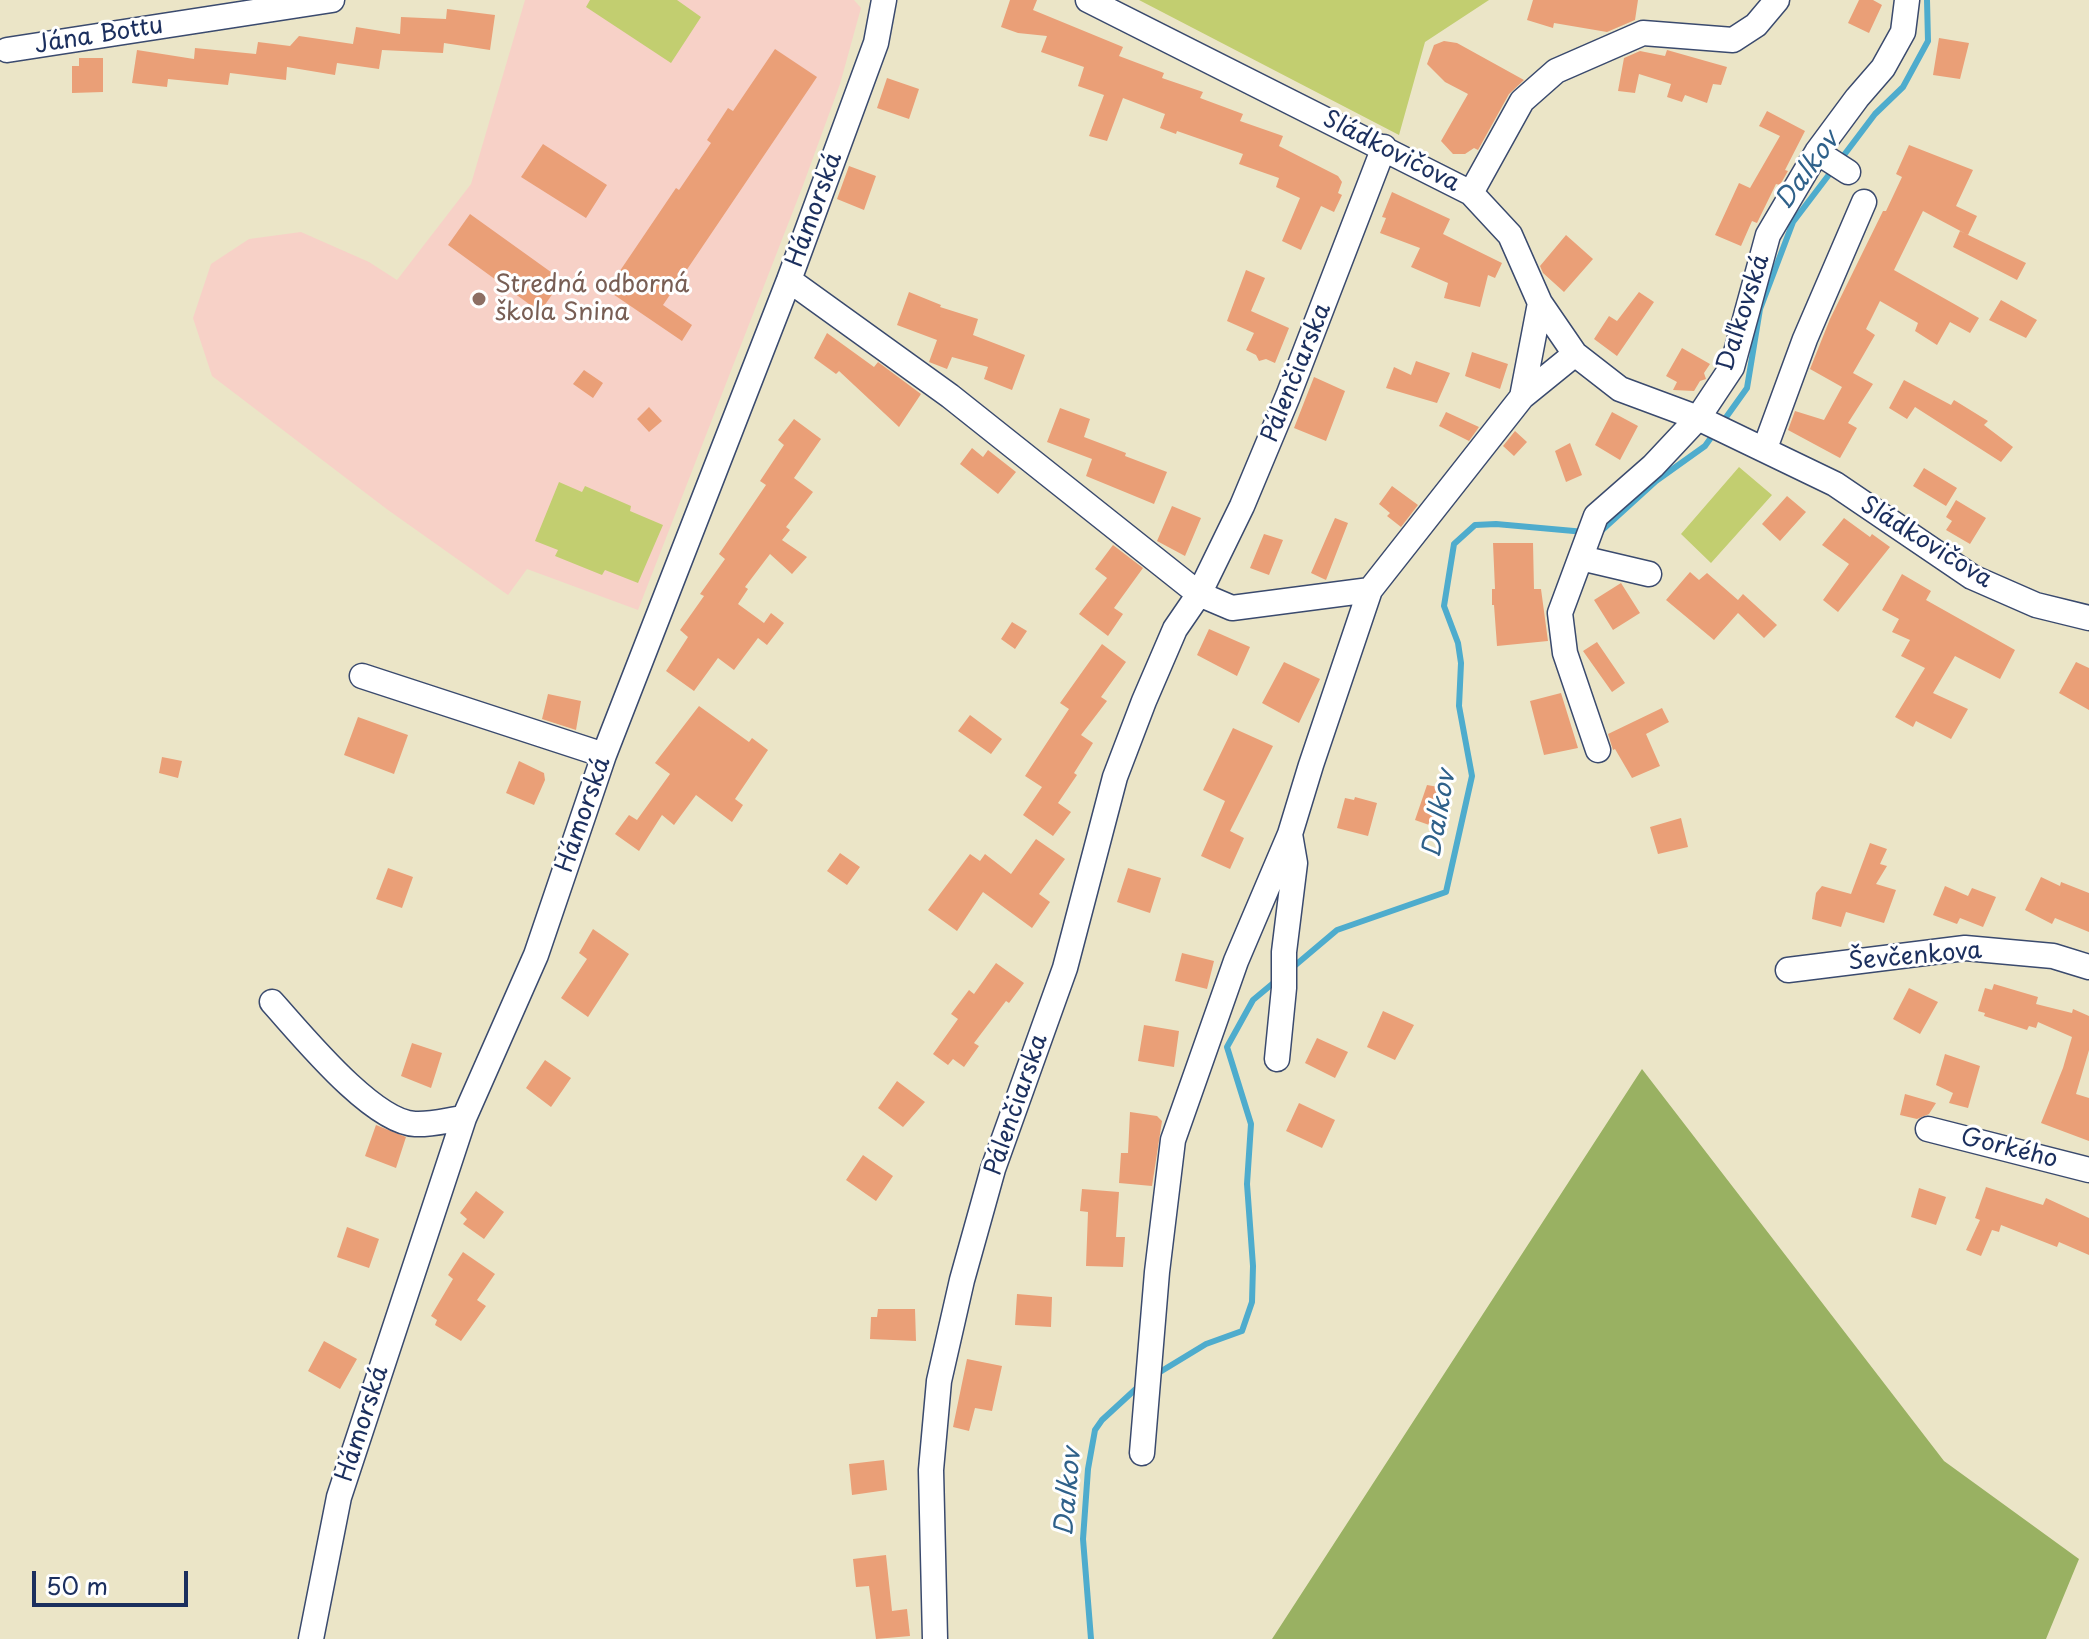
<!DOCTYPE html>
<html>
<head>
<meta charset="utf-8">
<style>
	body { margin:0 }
	#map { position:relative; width:2089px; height:1639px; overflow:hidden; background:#ebe5c7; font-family:"Playpen Sans",sans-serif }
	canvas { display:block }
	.scale { position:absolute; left:32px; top:1571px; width:156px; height:36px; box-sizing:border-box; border:4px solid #1b2f5e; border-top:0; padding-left:10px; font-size:24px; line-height:28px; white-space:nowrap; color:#1b2f5e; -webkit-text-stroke:6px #fff; paint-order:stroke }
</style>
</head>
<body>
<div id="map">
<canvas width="2089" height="1639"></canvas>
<div class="scale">50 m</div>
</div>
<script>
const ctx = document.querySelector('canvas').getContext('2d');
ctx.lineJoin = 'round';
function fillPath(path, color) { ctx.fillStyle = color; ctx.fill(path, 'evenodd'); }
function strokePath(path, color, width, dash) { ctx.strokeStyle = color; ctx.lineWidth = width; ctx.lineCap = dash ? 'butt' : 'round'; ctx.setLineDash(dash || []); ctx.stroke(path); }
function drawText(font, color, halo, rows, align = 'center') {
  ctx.font = font + ' "Playpen Sans",sans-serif'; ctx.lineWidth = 6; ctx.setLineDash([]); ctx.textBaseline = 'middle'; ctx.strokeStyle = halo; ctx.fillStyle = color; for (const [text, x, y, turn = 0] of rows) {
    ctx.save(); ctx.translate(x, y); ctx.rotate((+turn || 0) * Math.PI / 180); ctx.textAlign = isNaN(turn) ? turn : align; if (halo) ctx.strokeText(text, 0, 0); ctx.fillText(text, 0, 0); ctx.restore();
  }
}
fillPath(new Path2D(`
	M525 0H854L861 8 840 84 802 188 638 610 527 569 508 595 388 510 212 376 193 318 211 264 249 239 301 232 369 262 397 280 471 184Z`), '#f7d1c7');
fillPath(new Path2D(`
	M590 0H677L701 17 671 63 586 7Z
	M1139 0H1489L1425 42 1399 135Z
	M1739 467 1772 495 1711 563 1681 534Z
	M559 482 582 492 585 486 631 506 630 511 663 525 638 583 605 570 602 575 555 556 558 550 535 541Z`), '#c2ce70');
fillPath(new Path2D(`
	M1642 1069 1944 1461 2079 1559 2046 1639H1272Z`), '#99b162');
strokePath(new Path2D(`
	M1841 159 1875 114 1903 87 1928 41 1927 0
	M1722 423 1747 388 1760 309 1793 222 1834 168
	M1600 532 1656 481 1705 446 1715 432
	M1292 968 1337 930 1446 892 1472 776 1459 706 1461 663 1458 643 1444 606 1454 544 1475 525 1496 524 1585 532
	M1155 1375 1206 1344 1242 1331 1252 1302 1253 1266 1247 1184 1251 1124 1227 1047 1253 1000 1277 980
	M1091 1639 1083 1539 1088 1469 1095 1430 1102 1420 1139 1386`), '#4eaccd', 6);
fillPath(new Path2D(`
	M1010 0H1037L1033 10 1123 47 1119 56 1164 73 1162 78 1203 92 1200 98 1243 114 1240 121 1283 136 1279 146 1338 176 1342 182 1338 193 1342 195 1334 212 1321 206 1301 250 1282 241 1300 198 1276 187 1279 178 1239 164 1243 154 1177 131 1176 134 1160 128 1165 114 1123 98 1107 141 1089 136 1104 95 1078 86 1084 67 1041 52 1047 36 1018 33 1001 27Z
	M1533 0H1638L1635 20 1607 32 1554 23 1553 28 1527 20Z
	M1859 0H1873L1882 5 1869 33 1848 23Z
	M447 9 495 15 490 50 444 43 443 53 382 50 379 69 337 63 335 75 287 67 286 80 230 73 228 85 168 79 167 87 132 83 137 50 194 59 195 48 256 54 258 42 290 46 299 36 353 44 356 27 400 34 401 17 446 19Z
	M1939 38 1969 43 1960 79 1933 75Z
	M1444 41 1457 43 1524 80 1509 94 1478 150 1474 148 1465 154H1453L1441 141 1468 94 1445 82 1427 64 1434 45Z
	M775 49 817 77 663 305 692 325 682 341 607 290 676 188 679 190 711 143 707 140 728 108 733 111Z
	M1667 50 1727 67 1721 85 1713 84 1707 103 1685 95 1682 102 1667 97 1671 84 1639 74 1635 93 1618 91 1624 58 1640 51 1665 56Z
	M79 58H103V92L72 93V66H79Z
	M887 78 919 89 909 119 877 108Z
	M1767 111 1805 131 1785 170 1788 171 1780 185 1776 184 1757 223 1752 221 1741 246 1715 235 1739 183 1750 188 1780 136 1759 126Z
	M543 144 607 185 586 218 521 177Z
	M1909 145 1973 170 1956 206 1977 216 1968 235 1923 211 1894 270 1979 318 1970 333 1950 322 1937 345 1915 331 1918 323 1880 301 1866 329 1875 335 1853 373 1873 384 1848 423 1857 428 1840 458 1788 430 1795 411 1824 420 1842 387 1810 369 1830 319 1883 211H1886L1902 177 1896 174Z
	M849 166 876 176 864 210 837 199Z
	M1392 192 1450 219 1443 234 1502 263 1495 278 1488 275 1480 307 1444 298 1448 283 1411 267 1420 248 1380 233 1386 218 1382 217Z
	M470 214 562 280 540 312 448 245Z
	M1960 231 2026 263 2017 280 1953 247Z
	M1566 235 1593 259 1564 292 1543 273 1540 266Z
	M1246 270 1265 278 1251 311 1289 328 1275 363 1266 359 1259 361 1256 355 1246 350 1254 333 1227 321Z
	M909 292 941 305 940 307 978 319 973 335 1025 355 1012 390 984 379 988 367 952 357 947 369 929 362 937 340 897 325Z
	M1639 292 1654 302 1617 356 1594 339 1609 316 1617 321Z
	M2001 300 2037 320 2026 338 1989 320Z
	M827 333 874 367 878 362 921 394 899 427 839 371 836 374 814 358Z
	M1682 348 1710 364 1704 373 1706 379 1700 381 1694 391 1673 390 1677 382 1666 376Z
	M1472 352 1508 364 1500 389 1465 376Z
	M1416 361 1450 373 1437 403 1386 388 1394 367 1411 375Z
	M584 370 603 383 593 398 573 384Z
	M1314 377 1345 391 1326 441 1294 428Z
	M1904 380 1951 405 1954 400 1988 421 1984 425 2013 447 2001 462 1915 407 1907 419 1889 408Z
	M649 407 662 421 649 432 637 419Z
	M1060 408 1090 419 1084 437 1126 453 1125 456 1167 472 1154 504 1086 476 1092 459 1047 442Z
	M1446 412 1479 427 1469 441 1439 426Z
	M1612 412 1638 426 1620 460 1595 445Z
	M794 419 821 439 794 478 813 492 786 527 790 530 782 540 807 557 792 574 770 554 745 587 748 589 738 604 764 623 771 613 784 623 767 645 758 638 734 670 718 658 694 691 666 671 688 637 680 630 704 596 700 594 725 559 719 554 766 485 760 481 784 445 778 440Z
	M1515 431 1527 442 1514 456 1503 446Z
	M1570 443 1582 475 1566 482 1555 451Z
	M972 448 983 457 988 450 1016 472 998 494 960 464Z
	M1924 468 1957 488 1946 506 1913 486Z
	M1392 486 1418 505 1401 527 1387 516 1390 513 1379 504Z
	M1787 496 1806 512 1780 541 1762 524Z
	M1956 500 1986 518 1970 544 1946 530 1952 521 1946 517Z
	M1172 506 1201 518 1185 556 1157 541Z
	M1335 518 1348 523 1326 580 1311 573Z
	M1844 518 1870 537 1872 534 1890 547 1838 612 1823 600 1849 564 1822 545Z
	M1264 534 1283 540 1269 575 1250 568Z
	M1493 543H1533L1534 589H1541L1548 641 1497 646 1494 605H1492V589H1495Z
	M1113 545 1143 568 1114 608 1123 614 1108 636 1079 614 1107 578 1095 569Z
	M1690 572 1699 580 1707 573 1738 600 1743 594 1777 625 1764 638 1738 613 1714 640 1666 600Z
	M1902 574 1931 591 1926 600 2015 650 2000 679 1955 656 1933 693 1968 709 1951 739 1916 721 1913 727 1895 717 1925 668 1901 656 1910 640 1892 632 1899 619 1882 610Z
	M1621 583 1640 613 1613 630 1594 600Z
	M1012 622 1027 631 1015 649 1001 639Z
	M1209 629 1250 647 1237 676 1197 655Z
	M1597 642 1625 683 1612 692 1583 651Z
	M1102 644 1126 662 1101 697 1107 701 1081 735 1093 743 1074 773 1077 775 1058 803 1071 812 1053 836 1023 815 1042 787 1025 776 1069 709 1060 703Z
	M1284 662 1320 679 1299 723 1262 703Z
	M2076 662 2089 668V710L2059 693Z
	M1561 693 1578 748 1544 755 1530 701Z
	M548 694 581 701 576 730 542 719Z
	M699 706 749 742 752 738 768 750 735 799 743 805 732 822 696 795 674 825 662 815 639 851 615 834 629 815 637 820 670 774 655 763Z
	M1662 708 1669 722 1646 734 1660 766 1632 778 1615 749 1613 750 1608 734Z
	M970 715 1002 739 991 754 958 731Z
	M358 717 408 735 394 774 344 755Z
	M1233 728 1273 746 1230 831 1244 838 1230 869 1201 856 1225 801 1203 790Z
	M162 757 182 761 178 778 159 773Z
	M519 761 544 773 545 780 534 805 506 793Z
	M1427 785 1444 788 1432 826 1415 820Z
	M1355 797 1377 803 1368 836 1337 828 1345 798 1354 800Z
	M1681 818 1688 847 1658 854 1650 827Z
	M1036 839 1065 859 1039 894 1050 902 1032 928 983 892 957 931 928 910 970 854 980 861 985 854 1011 874Z
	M1870 843 1887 849 1880 864 1887 866 1876 884 1896 890 1884 923 1846 912 1841 927 1812 919 1816 893 1822 886 1851 894Z
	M840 853 860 867 847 885 827 871Z
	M388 868 413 877 402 908 376 899Z
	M1128 868 1161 878 1150 913 1117 902Z
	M2041 877 2060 886 2061 882 2089 893V932L2055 918 2052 924 2025 910Z
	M1945 886 1968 896 1972 888 1996 897 1983 927 1960 918 1957 924 1933 915Z
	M593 929 629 954 588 1017 561 998 587 959 579 953Z
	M1182 953 1214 961 1207 989 1175 981Z
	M996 963 1024 983 1009 1003 1006 1001 974 1043 979 1046 964 1067 953 1059 948 1065 933 1054 958 1019 951 1014 969 990 974 994Z
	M1994 984 2038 997 2036 1004 2072 1013 2073 1009 2089 1016V1050L2076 1094 2089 1098V1141L2041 1123 2063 1068 2072 1037 2038 1022 2036 1028 2029 1026 2027 1030 1984 1016 1985 1013 1978 1011 1985 988 1992 990Z
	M1909 988 1938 1002 1920 1034 1893 1019Z
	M1383 1011 1414 1025 1395 1060 1367 1047Z
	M1144 1025 1179 1031 1174 1067 1138 1061Z
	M1317 1038 1348 1052 1335 1078 1305 1063Z
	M412 1043 442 1053 431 1088 401 1076Z
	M1945 1054 1980 1066 1968 1108 1949 1103 1953 1093 1936 1085Z
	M545 1060 571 1078 551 1107 526 1088Z
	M897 1081 925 1102 903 1127 878 1108Z
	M1905 1094 1936 1103 1929 1114 1917 1119 1900 1115Z
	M1299 1103 1335 1120 1322 1148 1286 1131Z
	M1130 1112 1157 1116 1162 1121 1152 1186 1119 1183 1121 1153H1128Z
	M376 1125 406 1137 396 1168 365 1156Z
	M863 1155 893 1176 876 1201 846 1180Z
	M1986 1187 2043 1205 2046 1198 2089 1218V1255L2059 1242 2057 1247 2001 1225 1999 1232 1992 1230 1981 1256 1966 1250 1980 1220 1975 1218Z
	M1919 1188 1946 1197 1936 1225 1911 1217Z
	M1082 1189 1119 1192 1116 1237H1125L1123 1267 1086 1266 1088 1212 1080 1211Z
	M476 1191 504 1212 484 1239 463 1224 467 1219 460 1213Z
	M347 1227 379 1239 369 1268 337 1257Z
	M463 1252 495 1274 477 1300 486 1306 461 1341 435 1325 437 1320 431 1316 453 1279 448 1275Z
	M1017 1294 1052 1297 1051 1327 1015 1325Z
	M878 1309H915L916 1341 870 1339 871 1317H877Z
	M324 1341 357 1359 340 1389 308 1371Z
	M967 1359 1002 1366 992 1411 975 1408 969 1431 953 1427Z
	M884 1460 887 1490 852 1495 849 1464Z
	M886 1555 892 1611 907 1609 910 1636 876 1639 869 1586 856 1587 853 1559Z`), '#ea9f77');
const minor = new Path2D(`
	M1088 0 1471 193 1510 235 1540 303 1575 354 1620 389 1698 418 1835 484 1972 577 2036 605 2089 618
	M7 50 332 0
	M1817 152 1848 172
	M1471 193 1522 101 1556 71 1643 33 1733 40 1756 25 1777 0
	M789 280 950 396 1199 594 1232 608 1370 590 1522 397 1540 303
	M1522 397 1575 354
	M1765 448 1805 339 1864 202
	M1581 558 1649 574
	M362 676 604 755
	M1598 750 1565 653 1560 613 1596 516 1653 466 1698 418 1732 367 1768 235 1817 152 1857 98 1883 68 1903 32 1907 0
	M1788 970 1965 948 2053 956 2089 967
	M272 1002C301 1034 372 1122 415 1124 431 1125 448 1120 464 1118
	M1277 1059 1284 988V952L1295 863 1290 834
	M1928 1129 2089 1170
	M1142 1453 1157 1272 1173 1140 1236 961 1290 834 1311 765 1370 590
	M311 1639 339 1497 464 1118 536 955 604 755 789 280 876 43 884 0
	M935 1639 931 1470 939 1381 962 1280 993 1169 1065 968 1115 777 1144 701 1175 629 1199 594 1242 506 1288 396 1384 147`);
strokePath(minor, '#3a4a6e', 27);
strokePath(minor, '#fff', 24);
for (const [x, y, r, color] of [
	[479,299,8,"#8d6e63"]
]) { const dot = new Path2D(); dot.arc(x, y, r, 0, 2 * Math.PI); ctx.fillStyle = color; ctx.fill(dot); strokePath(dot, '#fff', 3); }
drawText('24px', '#1b2f5e', '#fff', [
	["Jána Bottu",99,36,-9],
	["Sládkovičova",1391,152,27],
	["Hámorská",815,210,-70],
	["Daľkovská",1744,313,-72],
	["Pálenčiarska",1297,373,-68],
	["Sládkovičova",1926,543,32],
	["Hámorská",584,815,-71],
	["Ševčenkova",1915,957,-5],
	["Pálenčiarska",1017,1105,-71],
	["Gorkého",2009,1149,14],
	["Hámorská",363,1424,-72]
]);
drawText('24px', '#785e54', '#fff', [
	["Stredná odborná",495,285],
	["škola Snina",495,313]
], 'left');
drawText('italic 26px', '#2f618a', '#fff', [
	["Dalkov",1808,171,-54],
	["Dalkov",1440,814,-80],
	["Dalkov",1069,1492,-85]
]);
</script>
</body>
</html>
